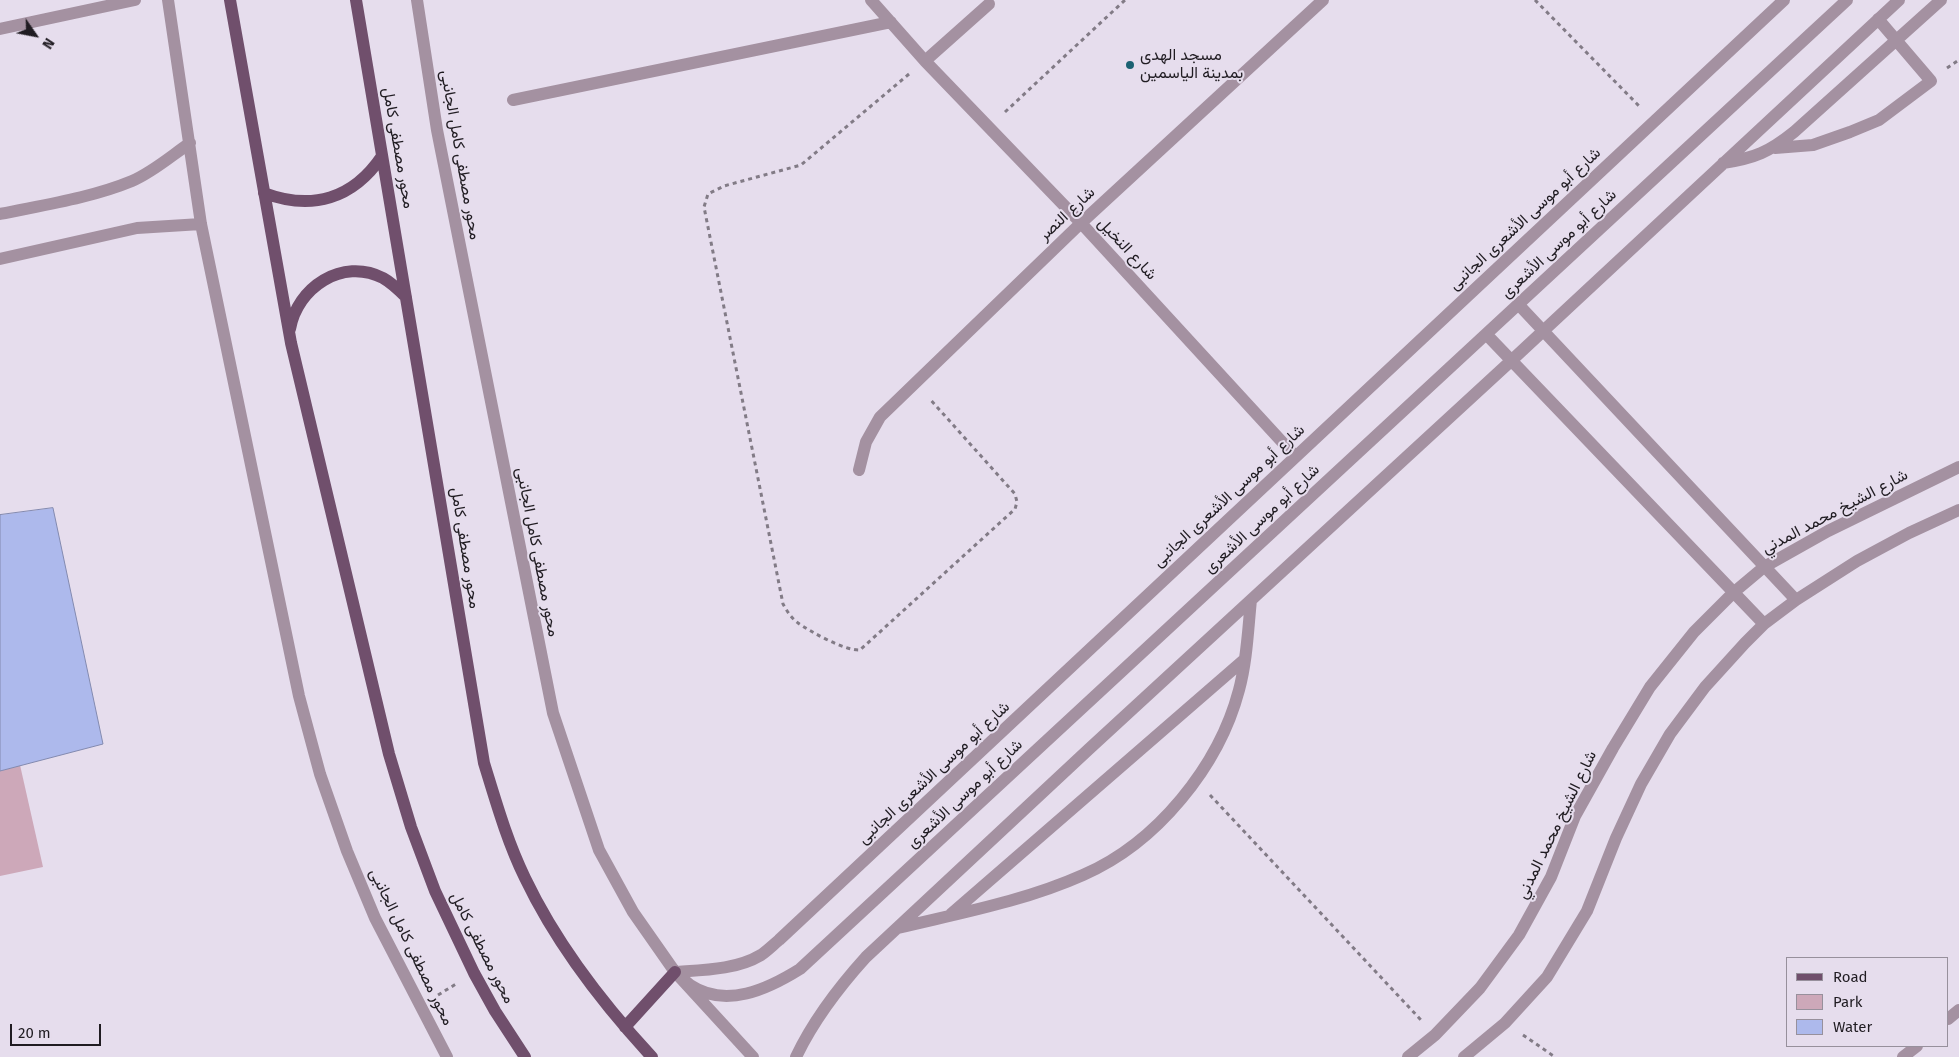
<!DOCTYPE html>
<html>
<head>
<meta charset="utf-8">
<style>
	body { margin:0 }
	#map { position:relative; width:1959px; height:1057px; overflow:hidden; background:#e6dded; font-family:"Fira Sans",sans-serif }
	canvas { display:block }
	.legend { position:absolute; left:1786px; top:957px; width:162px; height:90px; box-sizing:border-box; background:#e6dded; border:1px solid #97909c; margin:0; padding:6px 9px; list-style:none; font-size:15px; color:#201c22 }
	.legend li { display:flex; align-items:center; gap:10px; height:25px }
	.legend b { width:25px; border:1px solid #97909c }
	.north { position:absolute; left:10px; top:10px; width:50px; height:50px; -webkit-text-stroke:4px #e6dded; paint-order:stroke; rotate:123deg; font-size:14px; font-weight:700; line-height:20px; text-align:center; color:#201c22 }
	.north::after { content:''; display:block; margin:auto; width:18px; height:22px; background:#201c22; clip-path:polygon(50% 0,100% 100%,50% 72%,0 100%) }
	.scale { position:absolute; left:10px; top:1024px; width:91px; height:22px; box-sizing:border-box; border:2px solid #201c22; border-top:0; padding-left:6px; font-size:15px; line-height:18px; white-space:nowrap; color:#201c22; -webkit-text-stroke:4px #e6dded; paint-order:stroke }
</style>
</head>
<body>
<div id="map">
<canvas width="1959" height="1057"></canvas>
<ul class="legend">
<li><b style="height:6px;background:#704f6c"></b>Road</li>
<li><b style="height:14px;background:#cda8b9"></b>Park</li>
<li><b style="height:14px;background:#adb9ec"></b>Water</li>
</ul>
<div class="north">N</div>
<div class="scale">20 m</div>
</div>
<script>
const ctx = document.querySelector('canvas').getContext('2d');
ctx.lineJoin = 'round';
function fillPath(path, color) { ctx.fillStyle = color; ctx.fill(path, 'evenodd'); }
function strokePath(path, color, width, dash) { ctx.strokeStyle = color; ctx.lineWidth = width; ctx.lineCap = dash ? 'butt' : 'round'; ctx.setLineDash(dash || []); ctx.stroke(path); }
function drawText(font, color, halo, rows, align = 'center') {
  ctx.font = font + ' "Fira Sans",Vazirmatn,sans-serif'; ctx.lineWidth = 4; ctx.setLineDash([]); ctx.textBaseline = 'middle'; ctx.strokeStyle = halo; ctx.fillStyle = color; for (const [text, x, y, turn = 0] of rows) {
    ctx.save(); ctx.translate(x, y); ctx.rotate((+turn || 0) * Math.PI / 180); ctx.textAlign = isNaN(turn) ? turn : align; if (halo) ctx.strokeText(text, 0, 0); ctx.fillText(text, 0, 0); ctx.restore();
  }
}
fillPath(new Path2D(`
	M20 765 43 867 0 876V771Z`), '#cda8b9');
const water = new Path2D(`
	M53 508 103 744 0 771V515Z`);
fillPath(water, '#adb9ec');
strokePath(water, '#838aaf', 1);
strokePath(new Path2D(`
	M1535 0 1640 107
	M1947 68 1959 60
	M909 74 801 165 724 186 708 194 704 207 783 604C787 611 791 618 798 623 811 632 845 651 860 650L1015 509 1017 502 1015 494 929 398
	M1005 112 1125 0
	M1210 795 1421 1020
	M438 995 456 984
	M1523 1035 1555 1057`), '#827b86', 3, [4, 4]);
strokePath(new Path2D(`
	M168 0 201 224 299 696 320 774 347 851 375 918 447 1057
	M417 0 437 130 553 713 599 850 633 912 675 972 753 1057
	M871 0 925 61 1081 223 1295 456
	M0 29 135 0
	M925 61 989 4
	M513 100 891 22
	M1775 148 1813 145 1850 132 1879 120 1931 81 1878 19
	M1723 163C1755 158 1769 152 1794 132L1941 0
	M0 214C43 205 91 198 132 181 153 172 171 156 190 143
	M0 259 137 228 201 224
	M1518 304 1796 600
	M1486 334 1764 624
	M859 470 866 442 880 417 1081 223 1323 0
	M951 914 1245 659
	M898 928C960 913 1025 901 1083 875 1157 843 1219 766 1239 690 1247 661 1248 629 1251 600
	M675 972C680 976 685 981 690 985 726 1009 768 989 800 969L1847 0
	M675 972C703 970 736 970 761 955 767 951 773 945 779 940L1784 0
	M1948 1019 1959 1010
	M796 1057C814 1019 838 988 866 957L1089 749 1512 360 1899 0
	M1408 1057 1435 1035 1480 988 1519 935 1551 877 1575 816 1613 748 1650 687 1694 632 1733 593 1764 567 1828 531 1959 467
	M1464 1057 1505 1023 1547 977 1587 911 1616 838 1641 784 1670 734 1705 687 1745 643 1764 624 1796 600 1857 561 1909 533 1959 510
	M1903 1057 1917 1046`), '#a491a1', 12);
strokePath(new Path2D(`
	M230 0 291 343 389 754 411 827 435 891 474 973 495 1011 525 1057
	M356 0 484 763C496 802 507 841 525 878 557 945 602 1003 652 1057
	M264 193C312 211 353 199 382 156
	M290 329C297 288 342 257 383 278 392 283 399 290 406 297
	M625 1027 675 972`), '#704f6c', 12);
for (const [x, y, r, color] of [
	[1130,65,5,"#1b6172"]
]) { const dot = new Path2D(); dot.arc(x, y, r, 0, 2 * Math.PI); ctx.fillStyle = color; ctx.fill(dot); strokePath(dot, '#e6dded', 2); }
drawText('16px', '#201c22', '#e6dded', [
	["مسجد الهدى",1140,56],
	["بمدينة الياسمين",1140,74]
], 'left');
drawText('16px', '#201c22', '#e6dded', [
	["محور مصطفى كامل",398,148,80],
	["محور مصطفى كامل الجانبى",460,155,80],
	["شارع النصر",1067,214,-43],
	["شارع أبو موسى الأشعرى الجانبى",1525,219,-43],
	["شارع أبو موسى الأشعرى",1559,244,-43],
	["شارع النخيل",1127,249,47],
	["شارع أبو موسى الأشعرى الجانبى",1229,496,-43],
	["شارع الشيخ محمد المدني",1835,512,-28],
	["شارع أبو موسى الأشعرى",1262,519,-43],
	["محور مصطفى كامل",465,548,81],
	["محور مصطفى كامل الجانبى",537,552,79],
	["شارع أبو موسى الأشعرى الجانبى",934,773,-43],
	["شارع أبو موسى الأشعرى",965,794,-43],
	["شارع الشيخ محمد المدني",1557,825,-64],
	["محور مصطفى كامل الجانبى",411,947,64],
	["محور مصطفى كامل",482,948,63]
]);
</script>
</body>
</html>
